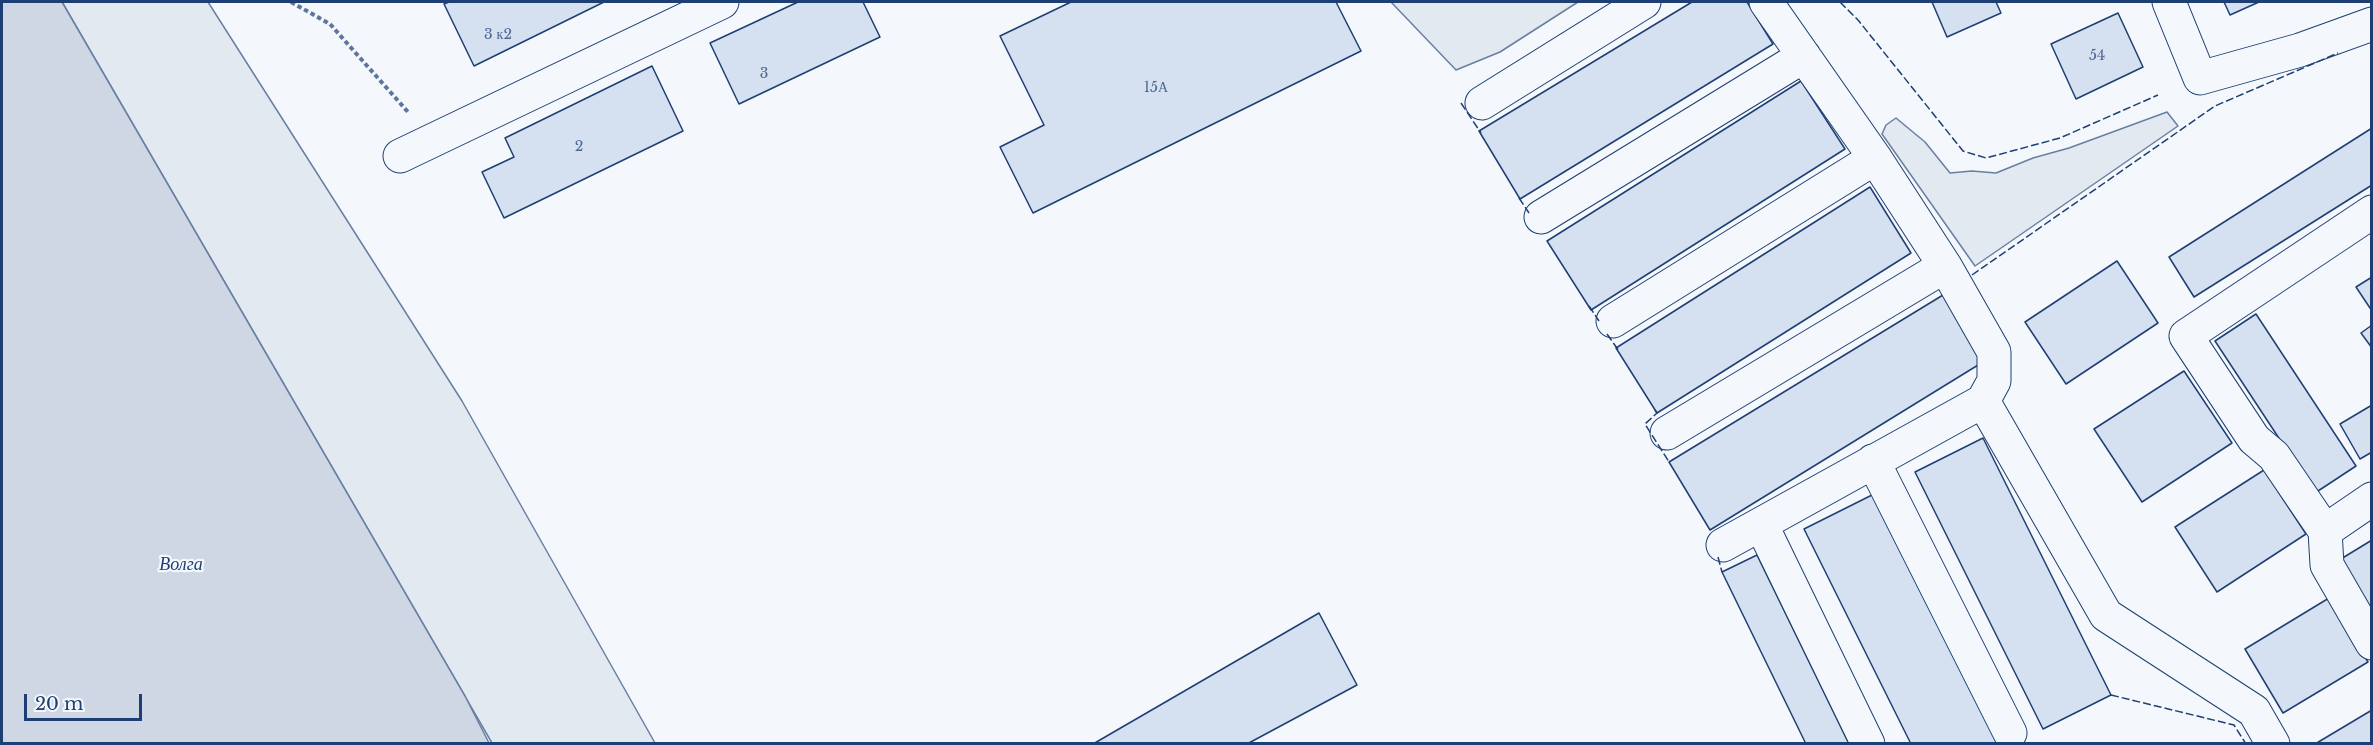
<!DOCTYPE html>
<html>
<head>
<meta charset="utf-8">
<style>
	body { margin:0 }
	#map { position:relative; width:2373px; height:745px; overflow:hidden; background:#f4f7fb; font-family:"Libre Baskerville",serif }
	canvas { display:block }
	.frame { position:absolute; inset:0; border:3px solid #1d3f73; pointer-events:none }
	.scale { position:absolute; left:24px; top:694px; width:118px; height:27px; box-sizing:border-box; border:3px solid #1d3f73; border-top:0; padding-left:8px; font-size:18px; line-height:21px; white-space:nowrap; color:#1d3f73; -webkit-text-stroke:4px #f4f7fb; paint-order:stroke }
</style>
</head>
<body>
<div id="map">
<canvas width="2373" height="745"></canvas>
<div class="frame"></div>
<div class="scale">20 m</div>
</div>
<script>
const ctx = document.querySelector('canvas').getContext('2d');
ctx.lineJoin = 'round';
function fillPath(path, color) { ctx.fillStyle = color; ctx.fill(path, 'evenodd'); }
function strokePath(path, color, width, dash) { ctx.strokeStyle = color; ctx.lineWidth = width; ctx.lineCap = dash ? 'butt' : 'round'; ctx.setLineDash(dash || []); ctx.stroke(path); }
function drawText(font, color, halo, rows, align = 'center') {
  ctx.font = font + ' "Libre Baskerville",serif'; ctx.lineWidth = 4.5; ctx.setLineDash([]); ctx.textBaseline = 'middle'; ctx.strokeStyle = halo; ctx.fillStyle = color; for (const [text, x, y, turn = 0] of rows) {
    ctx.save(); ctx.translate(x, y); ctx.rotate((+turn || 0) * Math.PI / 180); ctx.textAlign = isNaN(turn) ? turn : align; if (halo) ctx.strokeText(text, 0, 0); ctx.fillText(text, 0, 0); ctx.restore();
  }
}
const green = new Path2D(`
	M62 2H208L462 401 655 743H492Z
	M1391 2H1578L1500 52 1456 70Z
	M2167 112 2178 126 1975 266 1882 134 1886 125 1896 118 1925 142 1950 173 1972 171 1996 173 2033 158 2069 148Z`);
fillPath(green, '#e3e9f0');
strokePath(green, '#687fa3', 1.5);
const water = new Path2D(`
	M2 2H62L465 696 489 743H2Z`);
fillPath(water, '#cfd7e4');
strokePath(water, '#687fa3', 1.5);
const building = new Path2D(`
	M449 2H604L474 66 444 4Z
	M798 2H863L880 37 739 104 710 43Z
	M1071 2H1336L1361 51 1033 213 1000 147 1044 125 1000 36Z
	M1692 2H1747L1773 44 1520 199 1479 131Z
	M1932 2H1996L2001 13 1947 37Z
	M2224 2H2259L2230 15Z
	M2118 13 2143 67 2076 99 2051 44Z
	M652 66 683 131 504 218 482 172 514 157 505 138Z
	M1801 81 1845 149 1591 310 1547 241Z
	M2372 128V185L2194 297 2169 257Z
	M1870 187 1911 253 1657 413 1616 348Z
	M2117 261 2158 323 2066 384 2025 322Z
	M2372 277V311L2356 287Z
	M1943 295 1983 362 1710 530 1669 462Z
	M2256 314 2356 466 2315 493 2215 341Z
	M2372 325V348L2361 333Z
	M2184 371 2232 443 2142 502 2094 429Z
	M2372 405V452L2360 459 2340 424Z
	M1983 438 2111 695 2043 729 1915 472Z
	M2264 470 2306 534 2217 592 2175 527Z
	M1874 494 1998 744H1911L1804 529Z
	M2372 540V620L2336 562Z
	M1757 555 1849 744H1806L1722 572Z
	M2329 598 2368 662 2283 713 2245 649Z
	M1319 613 1357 685 1247 744H1093Z
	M2372 710V744H2315Z`);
fillPath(building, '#d5e0f0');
strokePath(building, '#1d3f73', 1.5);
const minor = new Path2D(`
	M1766 2 1875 158 1945 266 1994 352V381L1983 401 2106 615 2254 711 2273 744
	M2169 2 2200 78 2300 50 2372 24
	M1482 103 1644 2
	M400 156 722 2
	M2372 212 2186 336 2254 439 2274 456 2325 531 2372 499
	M1541 217 1804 56
	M1613 321 1875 158
	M1667 433 1945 266
	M1873 461 2010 733
	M2325 531 2327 565 2372 643
	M1723 545 1761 524
	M1868 744 1761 524 1983 401`);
strokePath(minor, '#1d3f73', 35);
strokePath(new Path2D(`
	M291 2 330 24 408 112`), '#5e769c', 4, [4.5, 3]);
strokePath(minor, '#f4f7fb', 33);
strokePath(new Path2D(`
	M1840 2 1858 20 1963 151 1986 158 2060 138 2158 95
	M1461 103 1481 133
	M1519 198 1529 213
	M1972 275 2215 106 2338 53
	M1589 306 1599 321
	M1607 334 1619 351
	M1655 410 1657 413 1645 424 1669 462
	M1718 557 1722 572
	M2111 695 2234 725 2246 744`), '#1d3f73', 1.5, [8, 3]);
drawText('14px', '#4b6792', null, [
	["3 к2",498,35],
	["54",2097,56],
	["3",764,74],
	["15А",1156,88],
	["2",579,147]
]);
drawText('italic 18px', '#1d3f73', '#f4f7fb', [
	["Волга",181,565]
]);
</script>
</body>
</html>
